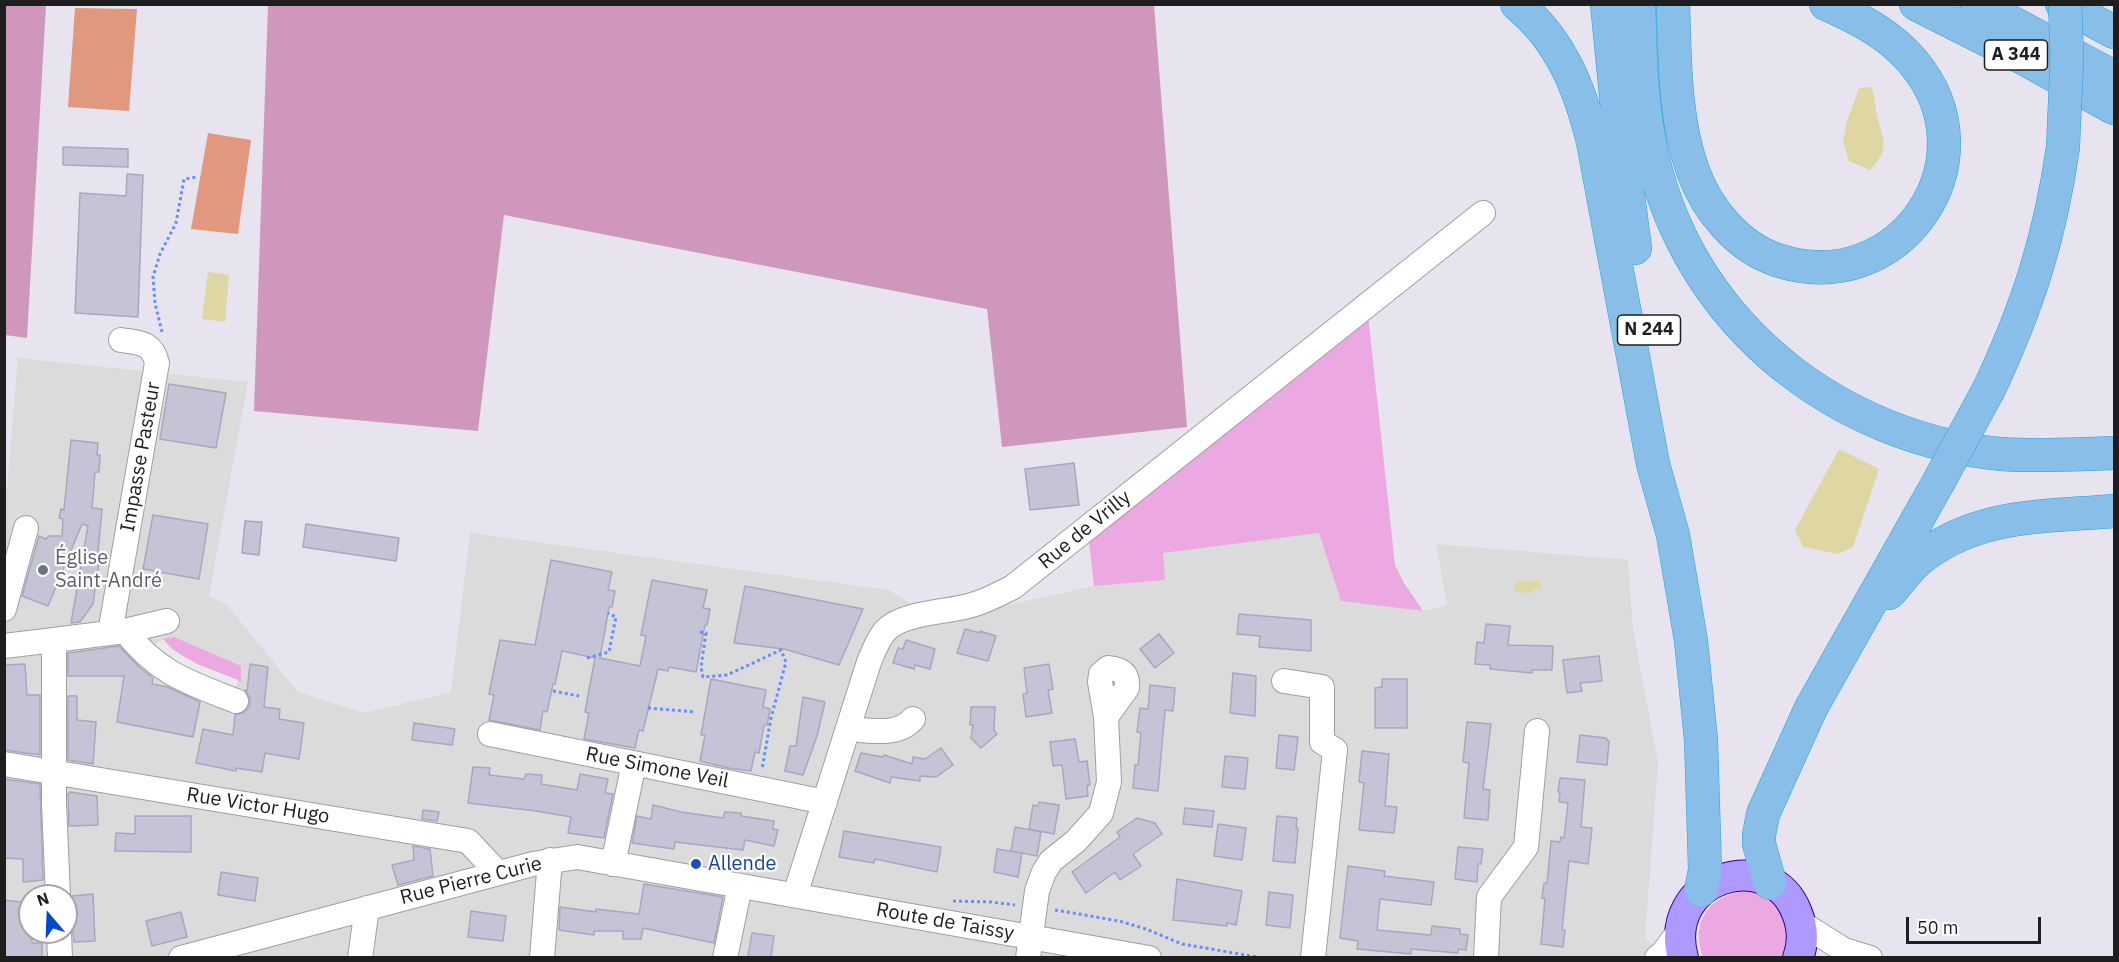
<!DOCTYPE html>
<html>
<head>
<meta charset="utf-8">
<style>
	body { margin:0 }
	#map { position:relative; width:2119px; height:962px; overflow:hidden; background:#e7e4ef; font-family:"IBM Plex Sans",sans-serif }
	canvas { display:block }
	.frame { position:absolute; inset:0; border:6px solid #1e1e1e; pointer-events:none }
	.north { position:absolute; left:18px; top:884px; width:60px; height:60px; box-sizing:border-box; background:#fff; border:2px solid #a5a5a5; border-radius:50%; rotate:341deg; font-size:16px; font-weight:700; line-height:24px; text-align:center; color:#1e1e1e }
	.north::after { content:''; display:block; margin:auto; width:21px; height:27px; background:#004acc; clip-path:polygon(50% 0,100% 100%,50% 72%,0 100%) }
	.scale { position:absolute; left:1906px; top:917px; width:135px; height:27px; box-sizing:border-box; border:3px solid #1e1e1e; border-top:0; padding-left:8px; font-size:18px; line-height:21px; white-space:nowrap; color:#1e1e1e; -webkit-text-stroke:4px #fff; paint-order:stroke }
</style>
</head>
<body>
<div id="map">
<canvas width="2119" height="962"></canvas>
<div class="frame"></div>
<div class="north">N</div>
<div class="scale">50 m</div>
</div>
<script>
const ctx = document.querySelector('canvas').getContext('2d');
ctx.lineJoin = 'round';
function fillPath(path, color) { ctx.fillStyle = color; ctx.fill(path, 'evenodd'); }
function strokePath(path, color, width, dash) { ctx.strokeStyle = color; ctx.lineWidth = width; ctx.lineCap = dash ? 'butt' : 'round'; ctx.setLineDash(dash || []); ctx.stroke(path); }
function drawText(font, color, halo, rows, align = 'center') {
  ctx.font = font + ' "IBM Plex Sans",sans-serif'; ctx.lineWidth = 4.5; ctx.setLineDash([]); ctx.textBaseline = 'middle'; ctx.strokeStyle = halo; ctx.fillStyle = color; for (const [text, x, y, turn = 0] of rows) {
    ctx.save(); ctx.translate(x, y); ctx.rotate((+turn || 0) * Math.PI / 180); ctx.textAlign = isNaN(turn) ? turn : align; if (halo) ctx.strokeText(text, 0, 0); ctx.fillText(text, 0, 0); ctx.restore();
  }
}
fillPath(new Path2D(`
	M18 358 248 382 209 596 226 604 298 692 364 713 451 692 470 533 889 590 936 621 1094 586 1164 580 1162 553 1319 533 1341 601 1422 611 1447 605 1436 544 1628 560 1633 629 1658 763 1645 938 1668 957H5L4 489 7 488ZM30 896H66V932H30Z`), '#dbdbdc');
fillPath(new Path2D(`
	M1368 315 1395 565 1404 583 1423 611 1341 601 1319 533 1163 553 1165 580 1094 586 1089 541Z
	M174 637 241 666V682C214 671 182 662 163 639Z
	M1750 891 1766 896 1779 906 1791 934 1785 957 1703 958C1689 919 1712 893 1750 891Z`), '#eba8e1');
fillPath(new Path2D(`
	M5 4 46 5 27 338 5 335Z
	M268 5H1154L1187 427 1002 447 987 309 504 215 478 431 254 411Z`), '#d097bc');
fillPath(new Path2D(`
	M75 8 137 9 129 111 68 107Z
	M208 133 251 140 238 234 191 229Z`), '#e1987f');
fillPath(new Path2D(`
	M163 639 171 649 197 664 238 680 231 702 142 655Z`), '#eaeaea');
fillPath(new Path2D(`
	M1871 87C1875 95 1875 102 1876 111 1881 138 1893 146 1870 170L1849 161 1843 142 1847 121 1859 88Z
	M208 272 229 275 225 322 202 319Z
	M1839 449 1879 469 1853 547 1838 554 1803 547 1795 530Z
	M1515 581H1541V589H1532L1529 593 1515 592Z`), '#ded6a3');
const building = new Path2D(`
	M63 147 128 149V167L63 165Z
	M127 174 143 175 138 317 75 313 80 193 126 196Z
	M169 384 226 393 216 448 160 439Z
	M71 440 98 443 97 455H100L99 472H95L92 508 102 509 97 563H99L93 604 80 622 71 623 88 526 82 524 48 606 22 596 39 536 46 539 49 536H62L63 519 59 518 61 509 64 510Z
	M1074 463 1079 505 1030 510 1025 469Z
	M153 515 208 524 199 579 143 569Z
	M245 521 262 522 259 555 242 553Z
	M306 524 399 538 396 561 303 547Z
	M551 560 612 572 608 590 615 591 612 607H609L600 658 640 666 646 636 641 635 652 580 707 590 703 608 710 609 707 625H705L696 672 669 667 668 671 658 669 643 731 639 730 635 748 584 739 589 713 585 712 595 658 562 651 555 684H553L547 712 543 711 540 730 489 720 494 695 489 694 500 640 535 645Z
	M745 586 863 609 839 665 784 649 734 643Z
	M1239 614 1311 620V651L1259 647 1260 636 1237 634Z
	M1486 624 1510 626 1508 645 1553 646 1552 670H1532V673L1490 669V665L1475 664 1477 642 1484 643Z
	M965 629 980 633V631L996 636 988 661 957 653Z
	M1159 634 1174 653 1155 668 1140 649Z
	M906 640 935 649 930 669 915 665 914 669 893 663 898 648 903 649Z
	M119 646 140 668 153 678 152 684 168 687 200 702 193 737 117 722 124 676H68V653Z
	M1599 656 1602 681 1580 683 1582 691 1567 693 1563 660Z
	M25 664 27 695H40V755L4 750V665Z
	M250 664 268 667 264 707 280 709 279 719 304 723 299 759 265 753 262 772 236 768V771L196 763 203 729 233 735 235 715 244 712 249 707 250 698 245 690 247 691Z
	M1049 664 1053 689 1048 690 1052 713 1026 717 1023 694 1027 693 1024 668Z
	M1233 673 1256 676 1255 716 1230 713Z
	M711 679 766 690 763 707 770 709 767 725H764L759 753 755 752 751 771 728 768 700 761 705 735H701Z
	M1382 679H1407V728H1375V688L1382 687Z
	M1150 685 1175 688 1173 711 1165 710 1158 791 1133 788 1135 765H1138L1141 733 1137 732 1140 708 1148 709Z
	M68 696H77V720L96 722 93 764 68 760Z
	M803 697 825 702 817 736 803 775 785 771 790 746H796Z
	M971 707H995L994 730 997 734 981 748 971 738 973 725H970Z
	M1467 722 1491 724 1483 789 1490 790 1488 820 1464 818 1469 763 1463 762Z
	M414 723 455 729 452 745 412 740Z
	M1279 735 1298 737 1294 770 1276 768Z
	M1580 735 1606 738 1609 742 1607 765 1577 762Z
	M1075 739 1079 762 1087 761 1090 785 1087 786 1088 796 1066 799 1062 765 1053 766 1050 742Z
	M941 748 953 765 936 777 920 776V781L891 777 890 783 855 771 861 753 883 757 884 755 912 764 913 757 925 759Z
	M1362 751 1389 754 1385 806 1397 807 1394 833 1359 830 1364 783 1359 782Z
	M1225 756 1248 758 1245 789 1222 787Z
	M473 767 490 768 489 775 524 779 526 774 542 775 541 784 577 790 580 774 608 779 605 793 613 794 604 838 568 833 571 817 536 811 468 803Z
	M1560 778 1585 780 1581 827 1592 828 1588 864 1569 861 1562 930H1565L1563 947 1541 944 1545 899 1542 898 1544 883H1547L1551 841 1560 842 1561 837 1564 838 1568 803 1559 802 1560 792H1558Z
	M4 779 40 784 43 880 23 882V859L4 858Z
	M70 792 97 796 98 825 69 826 68 794Z
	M1039 802 1059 805 1054 834 1029 829 1033 805 1038 806Z
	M653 805 681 812 723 818 725 812 741 813V816L774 821 773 829 778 830 774 846 745 840 743 850 675 842 674 849 632 843 637 816 651 819Z
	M1185 808 1214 811 1212 827 1183 824Z
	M423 810 439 812 437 821 422 819Z
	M135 816H191V852L115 851 116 833 135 834Z
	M1277 816 1297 818 1296 828H1298L1295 863 1273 861Z
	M1137 818 1155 823 1162 834 1133 854 1141 866 1120 880 1115 872 1086 893 1072 872 1120 837 1117 832Z
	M1218 824 1246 828 1242 860 1214 856Z
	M1015 827 1041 832 1037 856 1022 853 1018 877 994 872 997 849 1021 853 1011 851Z
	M844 831 941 847 937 872 875 859 874 863 839 857Z
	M413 846 430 849 433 876 398 885 392 865 414 860Z
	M1458 847 1483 849 1481 864H1478L1477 882 1455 879Z
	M1348 866 1385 871 1384 876 1434 882 1431 905 1380 899 1377 930 1431 935 1432 926 1460 929V934L1468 935 1466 950 1458 949V953L1411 949V954L1357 949 1358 941 1340 938Z
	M221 872 258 878 255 901 218 895Z
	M1177 879 1242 891 1236 925 1227 923V926L1173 920Z
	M644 884 723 897 714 943 643 928 641 939H623V931H594V935L559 930 560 907 596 912V909L639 914Z
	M1269 892 1293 895 1290 928 1266 925Z
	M93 894 95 941 74 942 70 903 72 896Z
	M4 900 30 903V932H32V943H42V957H4Z
	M471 911 506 916 503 941 468 937Z
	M181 912 187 937 152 946 146 921Z
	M752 933 774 936 771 957H748Z`);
fillPath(building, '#c5c4d6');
strokePath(building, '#a8a6c1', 1.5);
const minor = new Path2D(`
	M4 609 26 528
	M125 631C157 673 190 683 236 701
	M110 633 157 363C152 342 140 343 121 340
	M54 640 125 631 167 621
	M4 646 54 640V804L58 896
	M1108 668C1121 669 1128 673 1127 688L1106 717 1100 682 1101 674Z
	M1284 681 1322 687V742L1335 750 1313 958
	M848 729C869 730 898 737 913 719
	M490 734 825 802
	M4 764 468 841 498 873
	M613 864 634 763
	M795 895 869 662C874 651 878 638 886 630 905 611 950 613 975 604 988 600 1001 593 1013 587L1483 213
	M1801 923 1844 950 1870 958
	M59 932 60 958
	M181 958 533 864 577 857 1149 958
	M360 958 367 908
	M542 958 550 860
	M725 958 740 886
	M1028 958 1037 891 1044 872 1051 861 1076 841 1101 813 1109 782 1106 717
	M1486 958 1489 897 1526 847 1537 731
	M1657 958 1663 953 1680 930`);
const major = new Path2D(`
	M1683 958C1661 877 1771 844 1797 913 1803 928 1804 942 1798 958`);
const highway = new Path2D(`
	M1517 4C1561 40 1580 89 1593 142L1653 464 1673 535 1691 641 1701 740 1705 870 1701 890
	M1607 4 1619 126 1635 248
	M1639 4C1640 66 1642 129 1661 188 1709 338 1847 439 2001 454 2039 457 2077 454 2114 453
	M1673 4C1675 60 1674 118 1693 171 1707 210 1738 247 1777 260 1899 301 1996 160 1913 62 1891 35 1858 18 1826 4
	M1916 4 2027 60 2114 108
	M1977 4 2114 77
	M2062 4 2114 32
	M1989 389C2028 306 2050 238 2063 147
	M1889 593C1898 583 1906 571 1916 562 1974 513 2044 517 2114 511
	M1770 883 1759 844V835L1763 814 1811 708 1938 483`);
strokePath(minor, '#9f9f9f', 26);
strokePath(major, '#2e0098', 32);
strokePath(highway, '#1fa7df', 34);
strokePath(new Path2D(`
	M162 332 155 303 153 277 160 254 176 223 184 179 197 177
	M700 632 706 633 701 667 703 677 727 675 781 650 786 662 771 718 762 769
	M587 658 609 652 616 617 608 613
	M553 691 579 696
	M648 708 695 712
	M953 901 991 902 1015 905
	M1055 910 1119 921 1146 929 1182 944 1263 958`), '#678efd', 3, [3, 3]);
strokePath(minor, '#fff', 24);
strokePath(major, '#ae9afe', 30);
strokePath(highway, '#89bee9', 33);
const highwayBridge = new Path2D(`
	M2063 147 2067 56 2065 4
	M1938 483 1989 389`);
strokePath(highwayBridge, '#1fa7df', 34, []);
strokePath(highwayBridge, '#89bee9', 33);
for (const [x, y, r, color] of [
	[43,570,6,"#6b7280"],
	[696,864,6,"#1a4fb4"]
]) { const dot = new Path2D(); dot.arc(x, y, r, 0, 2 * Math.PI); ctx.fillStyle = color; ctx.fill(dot); strokePath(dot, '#fff', 2); }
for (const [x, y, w] of [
	[2016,55,63],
	[1649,330,63]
]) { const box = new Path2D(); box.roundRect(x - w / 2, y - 15, w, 30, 4.5); ctx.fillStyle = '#fff'; ctx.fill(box); strokePath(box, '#1e1e1e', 1.5); }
drawText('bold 18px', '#1e1e1e', null, [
	["A 344",2016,55],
	["N 244",1649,330]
]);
drawText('20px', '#1e1e1e', '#fff', [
	["Impasse Pasteur",141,457,-80],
	["Rue de Vrilly",1085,530,-39],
	["Rue Simone Veil",657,768,11],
	["Rue Victor Hugo",258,806,9],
	["Rue Pierre Curie",471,881,-14],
	["Route de Taissy",945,922,10]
]);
drawText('20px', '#5b616d', '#fff', [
	["Église",55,558],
	["Saint-André",55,581]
], 'left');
drawText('20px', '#164399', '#fff', [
	["Allende",708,864]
], 'left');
</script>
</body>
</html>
